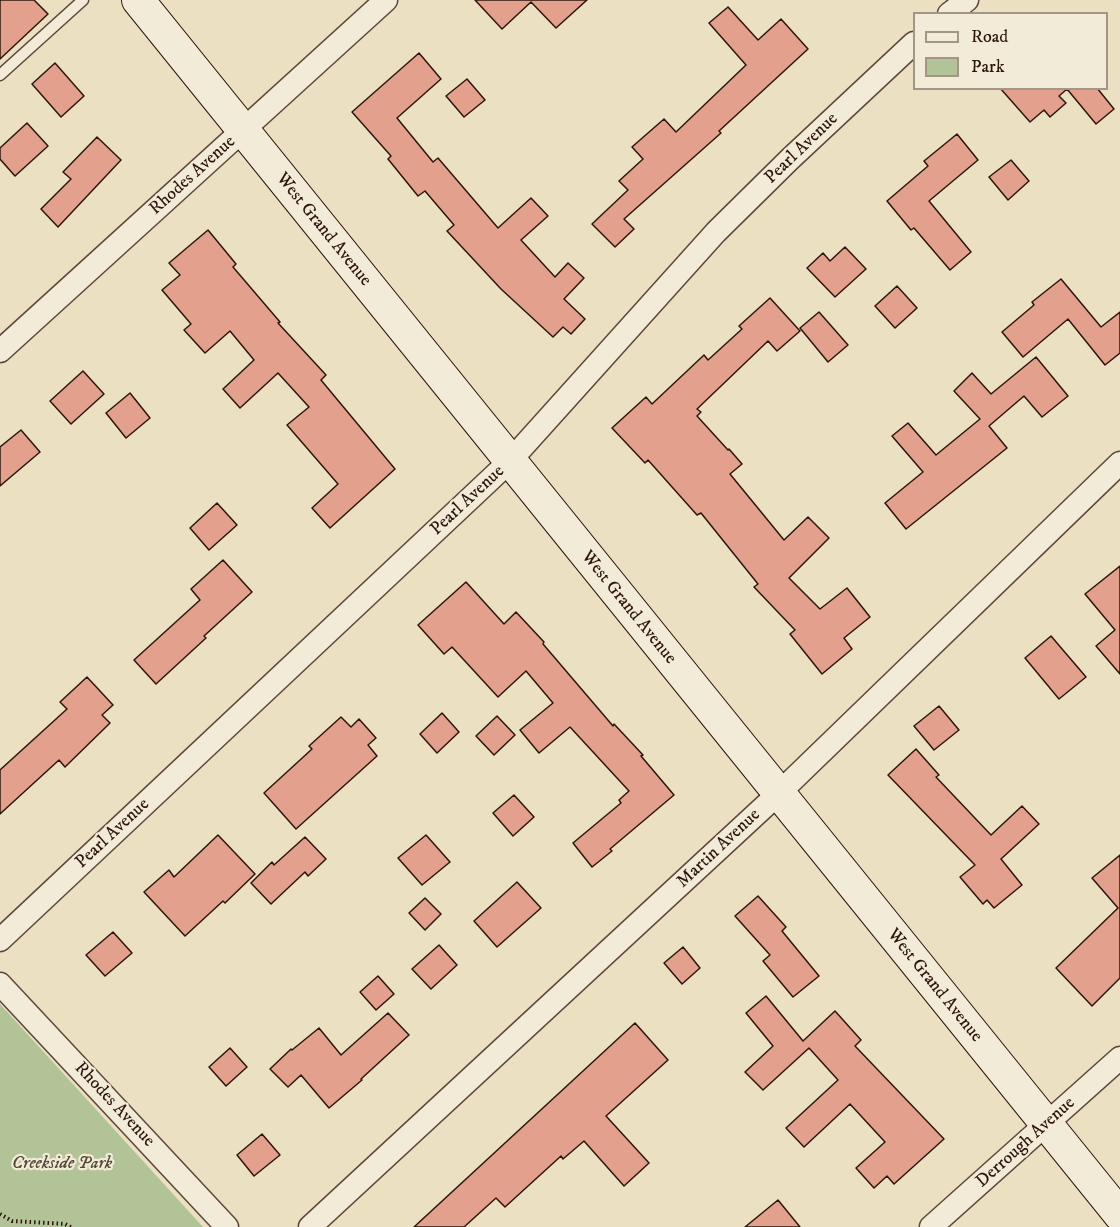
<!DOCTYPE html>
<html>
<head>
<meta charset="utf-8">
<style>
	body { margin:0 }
	#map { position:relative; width:1120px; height:1227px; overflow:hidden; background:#ebe0c2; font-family:"IM FELL DW Pica",serif }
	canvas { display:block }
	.legend { position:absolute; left:913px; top:12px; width:195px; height:78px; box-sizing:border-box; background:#f2ebd7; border:2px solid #a49687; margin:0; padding:8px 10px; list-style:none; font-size:18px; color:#2e160e }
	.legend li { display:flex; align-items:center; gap:12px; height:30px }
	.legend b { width:30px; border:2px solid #a49687 }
</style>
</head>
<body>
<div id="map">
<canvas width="1120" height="1227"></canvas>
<ul class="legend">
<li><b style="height:8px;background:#f2ebd7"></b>Road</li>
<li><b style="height:16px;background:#b2c397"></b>Park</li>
</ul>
</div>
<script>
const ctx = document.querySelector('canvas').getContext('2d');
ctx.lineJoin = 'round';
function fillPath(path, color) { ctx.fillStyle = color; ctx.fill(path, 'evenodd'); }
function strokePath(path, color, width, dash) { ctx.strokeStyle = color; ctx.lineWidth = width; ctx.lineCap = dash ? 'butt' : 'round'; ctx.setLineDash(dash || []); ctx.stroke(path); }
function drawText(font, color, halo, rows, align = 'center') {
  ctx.font = font + ' "IM FELL DW Pica",serif'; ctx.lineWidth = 4.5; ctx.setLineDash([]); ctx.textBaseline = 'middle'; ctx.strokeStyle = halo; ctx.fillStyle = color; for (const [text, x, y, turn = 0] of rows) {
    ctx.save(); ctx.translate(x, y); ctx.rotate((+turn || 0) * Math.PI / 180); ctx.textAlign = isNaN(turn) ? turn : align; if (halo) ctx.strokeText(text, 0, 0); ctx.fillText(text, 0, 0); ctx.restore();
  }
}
fillPath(new Path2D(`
	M0 1004 203 1227H0Z`), '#b2c397');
const building = new Path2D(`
	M0 0H34L48 14 0 59Z
	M475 0H587L556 28 531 2 502 29Z
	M728 7 758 40 781 19 808 49 719 131 721 133 624 219 634 229 615 247 592 224 628 190 619 181 643 159 632 147 664 119 676 132 746 65 709 23Z
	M419 53 441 79 397 118 433 162 438 158 498 228 531 198 548 216 521 240 555 277 568 263 584 278 564 299 585 319 571 334 563 327 553 337 501 289 447 231 454 225 425 191 418 196 388 159 391 156 352 112Z
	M55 63 84 96 61 117 32 84Z
	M467 79 485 100 464 117 446 96Z
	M1000 88H1097L1114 109 1096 124 1067 89 1059 96 1066 103 1050 117 1044 110 1030 122Z
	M27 123 48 146 15 176 0 159V148Z
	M957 134 978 160 929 201 971 252 950 270 914 228 911 230 887 201 928 166 924 161Z
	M97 137 121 160 58 227 41 209 71 179 63 172Z
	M1011 160 1029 181 1008 200 989 177Z
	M208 230 236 264 233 267 280 322 278 323 326 375 321 380 395 469 330 528 312 508 338 484 287 425 309 407 278 373 240 408 223 389 254 360 230 331 205 353 184 330 191 324 162 290 180 275 169 263Z
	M845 247 866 269 835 297 807 268 823 253 830 261Z
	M1061 279 1101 327 1120 312V353L1105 365 1068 319 1023 357 1002 332 1034 305 1032 302Z
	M897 286 917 308 895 328 875 306Z
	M770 298 800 331 777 351 768 341 697 409 701 412 697 416 728 450 729 449 742 464 730 474 784 540 808 517 829 538 789 578 820 609 847 588 870 617 844 638 852 649 822 674 790 634 795 630 754 587 758 584 701 513 697 515 648 460 645 463 612 428 646 397 652 404 704 355 708 360 742 329 739 326Z
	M819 312 848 345 828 362 800 328Z
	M1036 357 1068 396 1042 417 1024 396 989 426 1007 448 906 529 885 503 923 472 892 436 908 423 936 455 980 419 954 391 972 373 991 394Z
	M83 371 104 394 71 424 50 401Z
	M130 393 150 418 126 438 106 413Z
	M21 430 40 452 0 486V447Z
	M217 503 237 525 209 550 190 528Z
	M223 560 252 592 204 636 206 638 156 684 134 660 200 600 191 589Z
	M1120 566V674L1096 646 1115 630 1085 594Z
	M466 582 504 624 516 612 544 642 543 644 613 726 614 724 643 755 641 756 674 795 610 849 612 851 592 867 573 843 621 803 619 800 629 791 570 727 539 753 520 730 553 703 526 671 498 697 452 647 444 654 418 625Z
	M1051 636 1086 677 1059 699 1025 658Z
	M87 677 113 705 102 715 110 723 65 767 59 760 0 814V770L67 709 60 702Z
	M939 706 959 730 934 750 914 726Z
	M442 713 459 732 437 753 420 734Z
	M497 716 515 735 494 755 476 736Z
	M341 717 351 727 359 719 376 738 368 745 377 756 296 829 264 793 312 749 309 746Z
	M916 749 939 775 936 777 991 835 1022 806 1039 824 1001 859 1022 885 994 908 987 900 983 904 960 877 975 865 888 775Z
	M514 795 534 817 513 836 493 813Z
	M218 835 255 874 225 903 223 901 185 936 144 892 169 870 174 877Z
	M426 835 450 862 422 885 398 858Z
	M305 837 326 859 308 876 305 872 271 904 251 883 272 862 274 865Z
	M1120 855V978L1092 1006 1056 968 1118 908 1092 878Z
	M517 882 541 908 497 947 474 921Z
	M758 896 786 927 782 931 819 976 793 997 763 961 770 955 735 916Z
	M425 898 441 914 425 930 409 913Z
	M113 932 132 953 105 976 86 955Z
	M439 945 457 965 431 989 412 969Z
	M683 947 700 968 682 984 664 963Z
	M378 976 394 994 376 1010 360 992Z
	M766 996 803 1041 835 1011 861 1040 855 1046 944 1139 894 1184 887 1176 874 1188 856 1168 885 1142 850 1104 804 1147 786 1128 838 1080 809 1048 763 1090 745 1072 773 1046 746 1013Z
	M388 1013 409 1035 361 1079 362 1080 329 1108 301 1075 288 1087 270 1069 291 1049 292 1050 319 1028 341 1055Z
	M635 1023 668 1060 606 1116 649 1163 624 1186 584 1141 563 1159 561 1156 505 1207 496 1198 464 1227H414Z
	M230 1048 247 1067 226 1086 209 1067Z
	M262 1134 280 1155 254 1176 237 1155Z
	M778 1200 800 1227H745Z`);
fillPath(building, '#e3a18d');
strokePath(building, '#2e160e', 1.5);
const service = new Path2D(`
	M0 75 83 0`);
const minor = new Path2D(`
	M949 14 967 0
	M0 351 386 0
	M0 940 510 461 716 232 790 159 914 43
	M0 984 227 1227
	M310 1227 778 794 1120 463
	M931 1227 1120 1058`);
const secondary = new Path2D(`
	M138 0 1120 1215`);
strokePath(service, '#5d483b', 13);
strokePath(minor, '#5d483b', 25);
strokePath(secondary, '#2e160e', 34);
strokePath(new Path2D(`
	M0 1214 12 1221 65 1224 71 1227`), '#2e160e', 4, [1.5, 3]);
strokePath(service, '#f2ebd7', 10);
strokePath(minor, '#f2ebd7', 22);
strokePath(secondary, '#f2ebd7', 32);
drawText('18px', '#2e160e', '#f2ebd7', [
	["Pearl Avenue",802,149,-44],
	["Rhodes Avenue",193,176,-42],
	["West Grand Avenue",323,230,51],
	["Pearl Avenue",468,501,-43],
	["West Grand Avenue",628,608,51],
	["Pearl Avenue",113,834,-43],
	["Martin Avenue",719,849,-43],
	["West Grand Avenue",934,986,51],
	["Rhodes Avenue",114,1105,47],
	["Derrough Avenue",1026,1143,-42]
]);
drawText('italic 18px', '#564a37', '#f2ebd7', [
	["Creekside Park",62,1164]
]);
</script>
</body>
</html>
